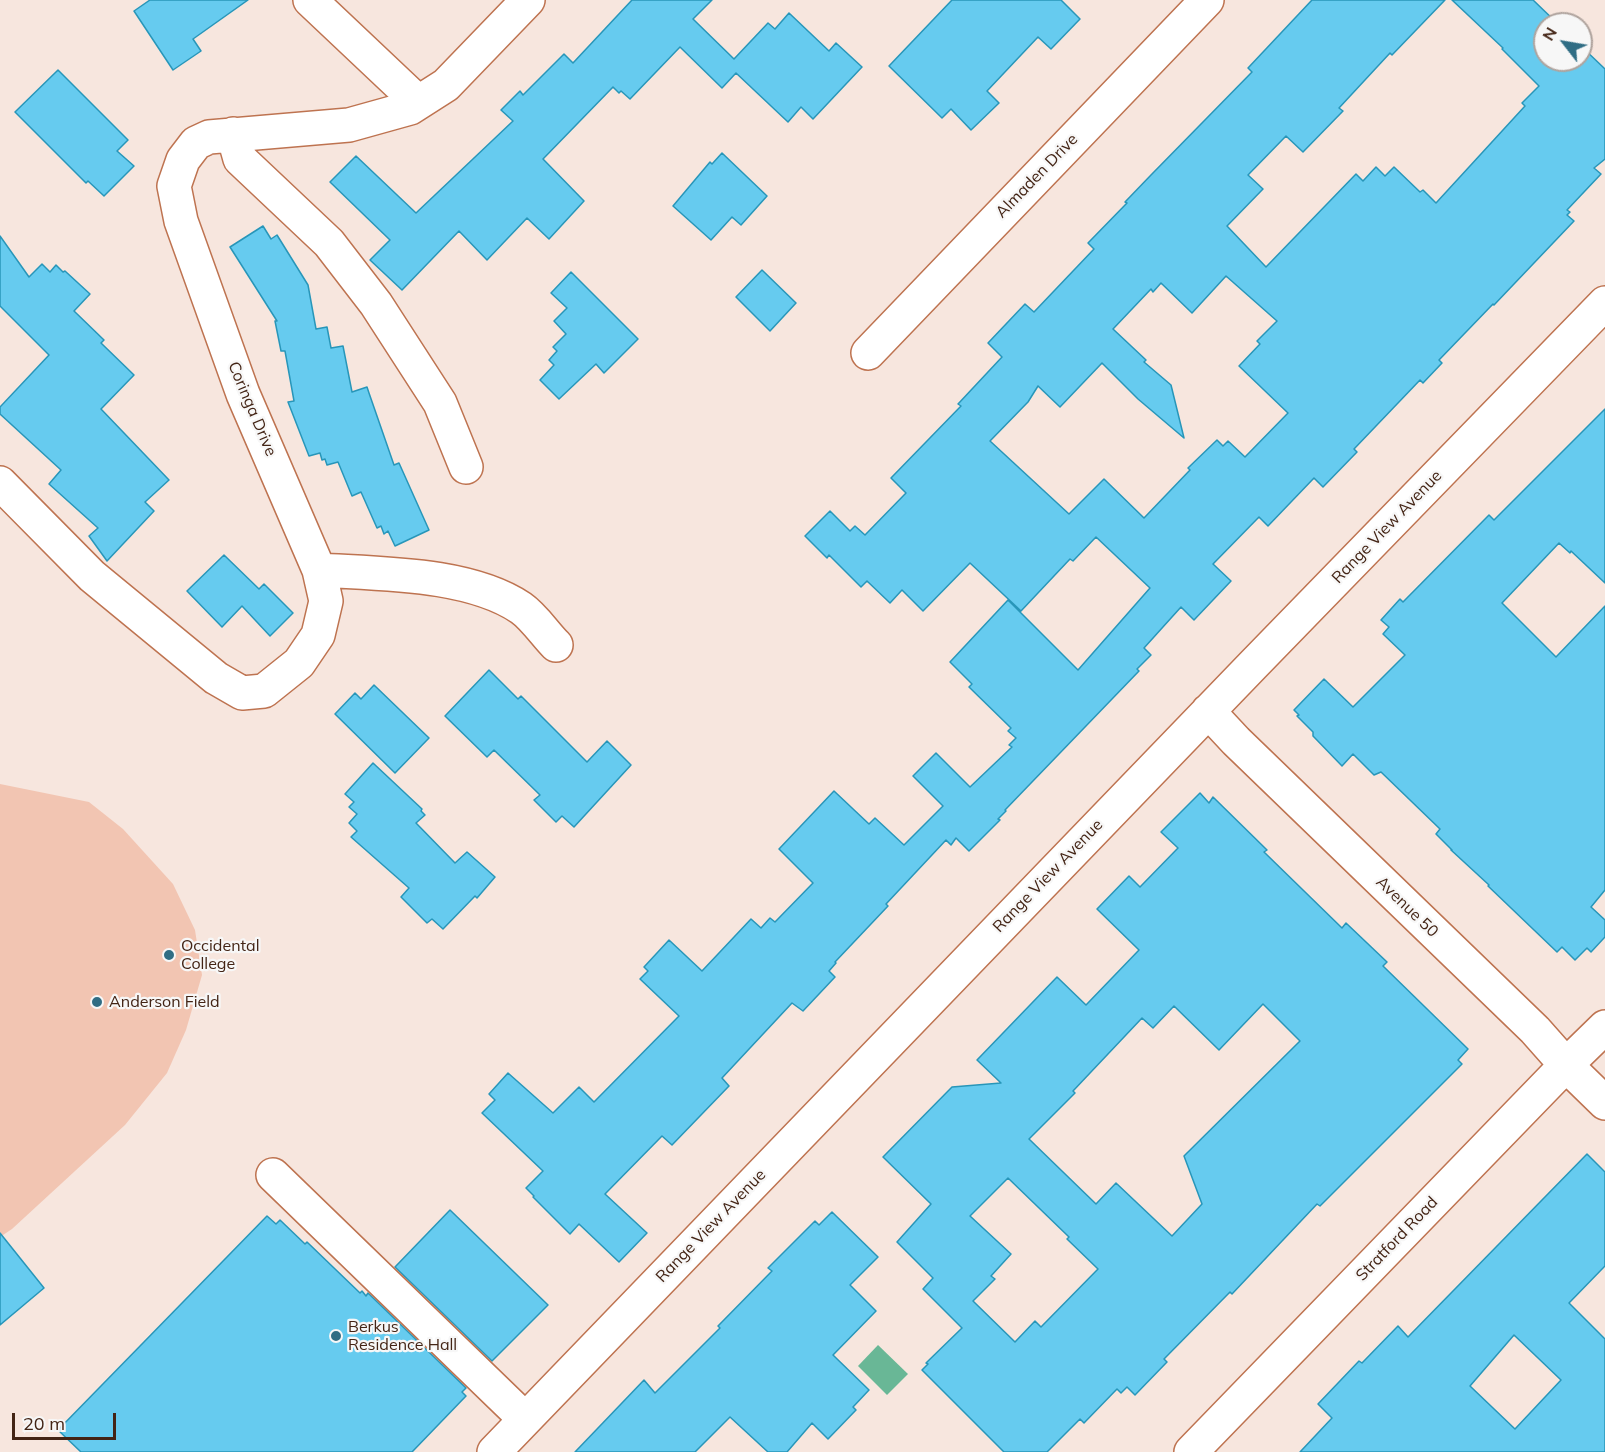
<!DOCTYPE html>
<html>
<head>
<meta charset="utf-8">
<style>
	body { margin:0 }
	#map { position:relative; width:1605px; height:1452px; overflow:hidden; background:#f7e6de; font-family:Mulish,sans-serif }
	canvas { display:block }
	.north { position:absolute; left:1533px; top:12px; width:60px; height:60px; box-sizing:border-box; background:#f7f7f7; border:2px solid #afa39d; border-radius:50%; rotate:301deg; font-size:16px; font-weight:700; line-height:24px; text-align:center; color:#432415 }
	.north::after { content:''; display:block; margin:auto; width:21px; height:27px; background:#306d84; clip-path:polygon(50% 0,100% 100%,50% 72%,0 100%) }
	.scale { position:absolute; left:12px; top:1413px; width:104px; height:27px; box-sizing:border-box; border:3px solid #432415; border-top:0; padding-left:8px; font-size:18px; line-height:21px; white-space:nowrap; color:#432415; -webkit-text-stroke:4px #f7f7f7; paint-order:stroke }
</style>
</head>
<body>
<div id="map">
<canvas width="1605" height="1452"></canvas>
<div class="north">N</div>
<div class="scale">20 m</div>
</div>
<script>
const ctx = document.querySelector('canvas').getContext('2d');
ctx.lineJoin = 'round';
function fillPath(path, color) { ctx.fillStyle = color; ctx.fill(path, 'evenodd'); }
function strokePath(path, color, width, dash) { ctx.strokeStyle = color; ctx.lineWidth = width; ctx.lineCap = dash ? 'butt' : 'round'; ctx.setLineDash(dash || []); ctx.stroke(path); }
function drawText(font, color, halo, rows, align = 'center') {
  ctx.font = font + ' Mulish,sans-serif'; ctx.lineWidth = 4.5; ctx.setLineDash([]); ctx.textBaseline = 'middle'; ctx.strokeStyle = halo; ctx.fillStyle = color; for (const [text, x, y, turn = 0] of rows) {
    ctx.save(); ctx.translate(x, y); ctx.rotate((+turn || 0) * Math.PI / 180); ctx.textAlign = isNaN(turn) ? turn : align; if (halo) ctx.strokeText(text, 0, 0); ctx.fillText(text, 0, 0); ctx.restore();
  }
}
fillPath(new Path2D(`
	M0 784 89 802 123 829 173 884 195 930 202 975 186 1030 167 1073 125 1125 12 1229 0 1237Z`), '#f2c5b2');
fillPath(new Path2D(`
	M878 1345 908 1374 887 1395 858 1366Z`), '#69b796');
const building = new Path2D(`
	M150 0H248L193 39 201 51 173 70 134 11Z
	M632 0H712L693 19 734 59 768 23 775 29 789 13 829 51 836 43 862 67 813 119 801 107 788 122 736 73 722 88 680 47 630 99 621 91 619 93 613 87 543 159 584 201 549 239 527 218 487 260 459 231 402 290 370 260 390 240 330 182 356 156 416 213 513 121 501 110 520 91 523 95 564 54 573 63Z
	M952 0H1061L1080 19 1051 49 1038 37 987 91 999 103 971 130 951 109 942 118 889 66Z
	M1312 0H1445L1392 55 1390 53 1339 108 1343 111 1303 152 1286 136 1248 175 1263 189 1227 226 1266 267 1356 174 1363 181 1376 167 1385 176 1394 167 1420 192 1423 190 1436 203 1525 106 1522 103 1539 86 1502 49 1503 48 1452 0H1533L1558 24H1545V60H1581V46L1605 69V159L1594 168 1601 174 1567 210 1570 212 1567 215 1574 221 1494 305 1493 304 1439 360 1442 363 1423 383 1420 380 1354 449 1357 452 1323 487 1314 478 1268 526 1259 517 1213 564 1231 581 1194 620 1181 607 1144 648 1151 655 1137 669 1139 671 1005 810 1006 811 998 819 1000 820 969 851 956 838 951 845 946 840 886 904 888 906 835 962 836 963 829 971 835 977 803 1011 792 1003 722 1078 729 1086 672 1145 662 1136 605 1194 647 1233 619 1262 579 1224 570 1234 533 1197 534 1196 526 1188 543 1171 482 1113 495 1100 489 1094 508 1073 553 1113 579 1087 594 1102 679 1016 640 979 648 971 644 967 669 940 702 971 751 919 761 928 770 918 775 922 813 883 779 849 834 791 869 824 875 818 904 845 943 806 913 776 936 753 970 787 1012 747 1009 745 1016 738 1008 731 1011 728 969 687 972 684 950 662 1008 600 1078 670 1150 588 1096 537 1073 561 1070 559 1021 611 970 563 923 611 902 590 890 603 867 581 861 587 829 555 827 558 805 536 830 511 850 531 855 526 865 535 906 493 891 478 961 406 958 404 1002 357 988 343 1025 304 1034 312 1094 249 1088 243 1127 203 1125 202 1151 175 1252 72 1248 68ZM1226 276 1277 321 1257 341 1260 344 1239 366 1288 413 1245 457 1228 441 1223 446 1217 440 1188 468 1190 470 1144 518 1104 479 1069 514 990 441 1028 402 1038 386 1060 407 1102 363 1138 399 1184 438 1171 385 1144 362 1146 360 1113 329 1151 289 1153 292 1161 283 1192 313Z
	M58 70 128 140 117 151 134 166 104 196 88 181 86 183 15 112Z
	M722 153 767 196 741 225 732 217 711 240 673 206 710 162 712 164Z
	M263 226 271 239 277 235 308 285 316 329 327 327 331 348 343 346 352 392 367 387 369 393 394 465 399 463 429 530 395 546 388 531 384 534 381 526 377 528 361 492 352 496 338 462 327 465 325 459 322 460 320 453 309 456 288 402 294 401 285 351H281L275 321H277L230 247Z
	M0 236 29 277 42 264 50 272 56 265 63 272 65 271 90 294 74 311 104 340 101 343 134 375 101 409 169 480 145 502 154 511 107 561 89 536 98 528 49 484 61 470 0 414V407L49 355 0 306Z
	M762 270 796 303 770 331 736 297Z
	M571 272 638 339 604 373 596 364 559 399 540 380 554 365 549 360 557 351 553 347 566 334 554 321 567 308 551 293Z
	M1605 409V583L1571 551 1570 553 1559 543 1502 603 1556 657 1605 606V890L1591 907 1605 920V937L1591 952 1587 948 1575 960 1562 947 1557 952 1488 886 1489 885 1451 850H1452L1436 834 1440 829 1381 772 1374 775 1353 754 1342 766 1313 736V732L1297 716 1299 715 1294 710 1324 679 1353 707 1405 655 1383 634 1389 627 1381 620 1400 599 1403 602 1489 515 1494 520Z
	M224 555 259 589 264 584 293 613 270 636 242 606 222 627 187 591Z
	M489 670 518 699 521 696 587 762 607 741 631 765 574 827 562 816 556 822 534 800 540 795 494 750 487 757 445 716Z
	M374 685 429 738 395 773 335 714 355 693 361 699Z
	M373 763 422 809 421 811 425 815 416 823 455 863 467 852 495 877 477 898 475 896 443 929 432 919 427 923 401 897 409 888 351 837 357 831 349 823 357 814 349 807 354 802 345 794Z
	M1200 793 1209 803 1213 797 1267 850 1264 852 1342 928 1346 923 1387 962 1383 966 1468 1049 1458 1060 1462 1064 1320 1206 1317 1204 1232 1294 1230 1292 1164 1359 1167 1362 1135 1395 1127 1387 1121 1393 1117 1389 1084 1423 1080 1419 1047 1452H1004L922 1370 928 1364 926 1363 962 1328 923 1289 933 1278 897 1242 931 1204 883 1157 952 1087 1001 1083 977 1060 1057 977 1086 1005 1139 950 1097 909 1129 876 1140 887 1178 848 1161 832ZM1263 1004 1300 1041 1184 1156 1202 1204 1172 1236 1116 1183 1096 1204 1029 1139 1075 1093 1073 1091 1142 1018 1153 1028 1174 1006 1219 1050ZM1008 1178 1069 1237 1067 1239 1098 1269 1041 1327 1035 1321 1015 1342 973 1301 995 1279 991 1276 1011 1254 970 1216Z
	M1587 1154 1605 1172V1266L1569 1303 1605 1339V1452H1300L1332 1418 1318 1404 1359 1361 1362 1363 1398 1326 1408 1337ZM1514 1335 1561 1380 1515 1429 1470 1386Z
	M450 1210 548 1305 492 1361 395 1267Z
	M832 1212 878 1257 850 1285 876 1311 833 1355 869 1390 853 1407 856 1410 828 1439 812 1423 787 1452H768L730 1417 695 1452H575L644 1380 655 1393 720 1328 718 1326 772 1271 768 1268 815 1221 819 1225Z
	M267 1216 276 1224 280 1220 305 1244 307 1242 360 1293 362 1291 366 1296 368 1293 466 1388 462 1392 466 1396 412 1452H81L58 1430Z
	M0 1233 44 1288 0 1325Z`);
fillPath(building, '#66cbef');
strokePath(building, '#2896b9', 1.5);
const minor = new Path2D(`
	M310 0 418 102
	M233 134 240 159 329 243 376 304 440 403 466 467
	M868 353 1207 0
	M0 483 92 576 216 678 242 693 264 691 299 663 318 635 326 601 319 570 243 394 181 221 174 186 183 160 196 143 209 137 349 125 410 108 446 85 528 0
	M319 570C381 574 469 573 521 608 534 617 545 634 556 645
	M1208 711 1236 741 1535 1030 1566 1065 1605 1103
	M273 1175 525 1419
	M494 1452 1253 665 1605 303
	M1191 1452 1566 1065 1605 1027`);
strokePath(minor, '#be7350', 36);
strokePath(minor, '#fff', 33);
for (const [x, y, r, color] of [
	[169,955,6,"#306d84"],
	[97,1002,6,"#306d84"],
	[336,1336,6,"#306d84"]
]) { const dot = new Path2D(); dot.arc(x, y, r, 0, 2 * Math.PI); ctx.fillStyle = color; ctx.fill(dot); strokePath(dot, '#f7f7f7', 2); }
drawText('16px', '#432415', '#f7f7f7', [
	["Almaden Drive",1037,176,-46],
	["Coringa Drive",252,409,67],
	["Range View Avenue",1387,527,-46],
	["Range View Avenue",1048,876,-46],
	["Avenue 50",1407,907,44],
	["Range View Avenue",711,1226,-46],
	["Stratford Road",1397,1239,-46]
]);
drawText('16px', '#432415', '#f7f7f7', [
	["Occidental",181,946],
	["College",181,964],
	["Anderson Field",109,1002],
	["Berkus",348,1327],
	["Residence Hall",348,1345]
], 'left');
</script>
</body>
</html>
